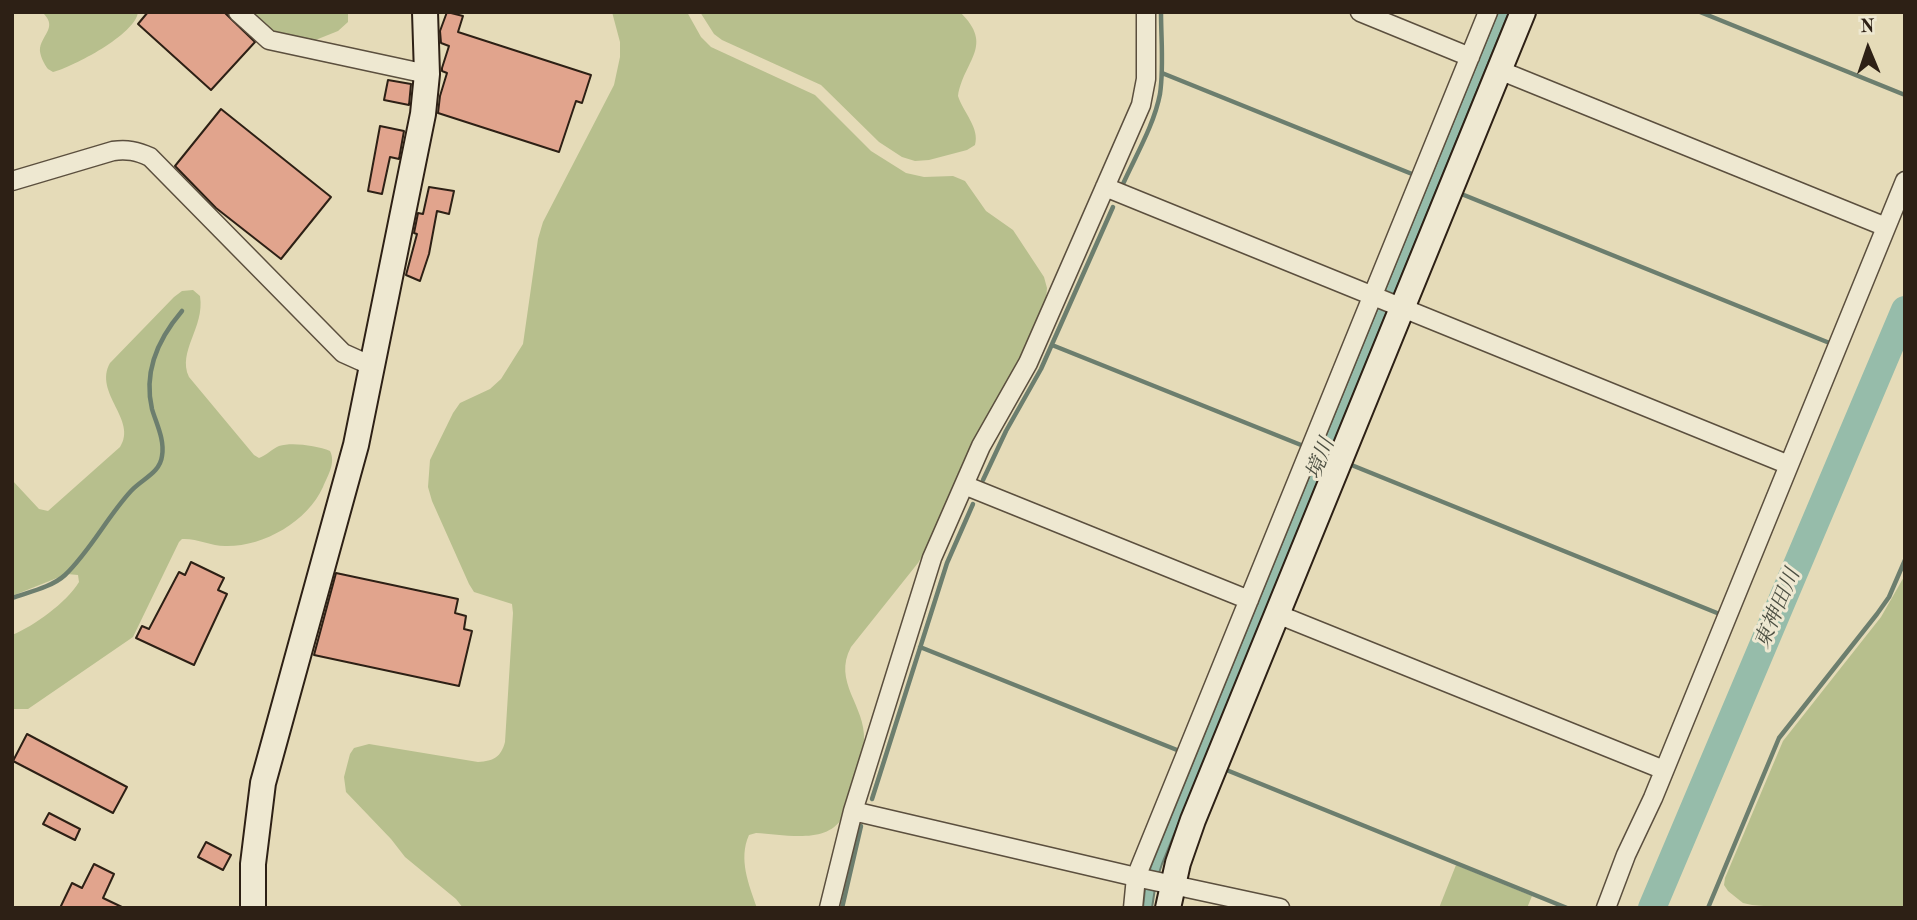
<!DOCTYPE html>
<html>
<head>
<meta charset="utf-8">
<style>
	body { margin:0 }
	#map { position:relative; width:1917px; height:920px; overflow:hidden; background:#e5dbb8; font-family:"Old Standard TT",serif }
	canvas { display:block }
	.frame { position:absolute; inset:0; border:14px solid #2d2015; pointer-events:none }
	.north { position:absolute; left:1833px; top:14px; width:70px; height:70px; -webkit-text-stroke:5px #eee8d1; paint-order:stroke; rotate:358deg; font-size:19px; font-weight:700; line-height:28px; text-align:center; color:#2d2015 }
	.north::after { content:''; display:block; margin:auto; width:24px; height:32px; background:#2d2015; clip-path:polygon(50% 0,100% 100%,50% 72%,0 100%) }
</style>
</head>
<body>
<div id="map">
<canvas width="1917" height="920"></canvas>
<div class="frame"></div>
<div class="north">N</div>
</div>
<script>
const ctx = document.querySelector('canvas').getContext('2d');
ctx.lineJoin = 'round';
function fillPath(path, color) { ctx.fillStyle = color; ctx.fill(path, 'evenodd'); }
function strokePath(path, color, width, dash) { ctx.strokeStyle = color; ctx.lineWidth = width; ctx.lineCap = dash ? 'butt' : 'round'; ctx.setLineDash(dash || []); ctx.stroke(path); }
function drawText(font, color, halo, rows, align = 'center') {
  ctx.font = font + ' "Old Standard TT","Noto Serif JP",serif'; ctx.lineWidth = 6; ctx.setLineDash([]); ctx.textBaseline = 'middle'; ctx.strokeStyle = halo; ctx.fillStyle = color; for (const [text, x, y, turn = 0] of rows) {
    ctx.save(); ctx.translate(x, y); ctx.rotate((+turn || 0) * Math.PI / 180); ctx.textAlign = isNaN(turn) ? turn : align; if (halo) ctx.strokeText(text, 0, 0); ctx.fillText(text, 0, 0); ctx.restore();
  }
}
fillPath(new Path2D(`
	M42 12H138C136 34 73 67 53 72L48 69C44 64 39 54 40 48 43 33 58 27 42 12Z
	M250 12H348V22L338 31 313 41 273 33Z
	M612 12H687L701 37 711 47 815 95 871 151 906 173 924 177 953 176 965 181 986 211 1013 230 1017 236 1044 277 1047 288 1046 300 1020 359 974 443 929 545 918 563 851 647C832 682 866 706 864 740 863 766 849 793 842 818 826 845 783 834 756 833L749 835C738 859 749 885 757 908H463L456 899 405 857 391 839 346 792 344 777 350 754 354 748 369 744 478 762C494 761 501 757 505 742L513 613 512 604 474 592 469 584 432 501 428 487 430 460 453 413 460 403 490 389 501 379 523 344 538 239 543 222 614 85 620 57V42Z
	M700 12H960C995 46 964 60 958 96 963 112 980 128 975 145L967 150 929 160 915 161 902 157 879 142 821 85 722 40 714 34Z
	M193 290 200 296C205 328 177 351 189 377L254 455 259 458C267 455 272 449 279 446 293 442 317 446 330 451 336 463 328 475 323 487 307 522 263 547 225 546 211 546 196 538 182 539L179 542 133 637 28 709H12V635C34 626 66 603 79 582L78 575 67 574 12 596V480L39 509 48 511 120 447C138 420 93 393 110 363L174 297 182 291Z
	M1905 575V908H1787L1752 905 1743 903 1728 891 1724 885 1725 878 1783 741 1881 617Z
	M1456 865 1532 896 1527 908H1439Z`), '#b7bf8d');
const water = new Path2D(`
	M1498 12H1509L1162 864 1156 882 1152 908H1143L1146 880 1153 861Z`);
fillPath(water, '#96bcaa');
strokePath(water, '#6c7e6e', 2);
strokePath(new Path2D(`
	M1700 12 1905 95
	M1162 73 1417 176
	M1123 184C1136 155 1154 125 1160 94 1164 67 1161 39 1161 12
	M1459 193 1832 344
	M1052 345 1306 447
	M1349 464 1722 615
	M983 480 1006 431 1041 369 1113 207
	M12 598C29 592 52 587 65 575 91 550 107 517 131 491 142 479 160 473 162 456 165 440 156 423 152 409 143 371 158 339 182 311
	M920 647 1182 752
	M1224 769 1567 908
	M872 799 947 563 973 504
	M842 908 861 826
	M1708 908 1779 738 1877 614 1889 597 1905 560`), '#6c7e6e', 4.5);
strokePath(new Path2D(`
	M1652 908 1905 310`), '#96bcaa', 28);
const building = new Path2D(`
	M148 12H224L255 42 211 90 138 24Z
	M447 12 463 16 458 32 591 75 582 103 576 101 559 152 438 113 440 96 447 73 442 71V68L449 46 441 43 440 31Z
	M388 80 411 84 409 105 384 100Z
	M221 109 331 197 281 259 216 208 175 166Z
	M380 126 404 131 399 159 390 157 382 194 368 191Z
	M429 187 454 191 449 214 437 211 429 254 420 281 406 275 417 234 414 233 418 213 423 214Z
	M191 562 224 578 218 590 227 594 194 665 136 638 142 626 149 629 179 572 185 575Z
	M336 573 458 599 455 613 466 616 464 629 472 631 459 686 314 655Z
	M27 734 127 787 113 813 13 761Z
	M49 813 80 829 75 840 43 824Z
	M206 842 231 855 223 870 198 857Z
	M94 864 114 874 103 898 124 908H60L72 883 82 888Z`);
fillPath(building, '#e1a48d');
strokePath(building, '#2d2015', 2);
const street = new Path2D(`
	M238 12 269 40 427 74
	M1360 12 1470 57
	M1499 70 1886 227
	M12 181 113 151C127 149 137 151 150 157L343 353 372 366
	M1105 187 1789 465
	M964 485 1249 600
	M1277 614 1664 770
	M853 811 1136 877 1280 908
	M829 908 853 811 932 558 981 446 1028 363 1141 105 1146 79V12
	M1133 908 1136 877 1488 12
	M1606 908 1626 855 1653 798 1905 181`);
const secondary = new Path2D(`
	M253 908V864L263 783 356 445 423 114 427 74 425 12
	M1168 908 1178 863 1193 820 1523 12`);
strokePath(street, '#5b4f3e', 21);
strokePath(secondary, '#2d2015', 28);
strokePath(street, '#eee8d1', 18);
strokePath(secondary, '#eee8d1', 24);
drawText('italic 21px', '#4c4f42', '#eee8d1', [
	["境川",1321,459,-68],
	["東神田川",1778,609,-67]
]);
</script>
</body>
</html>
